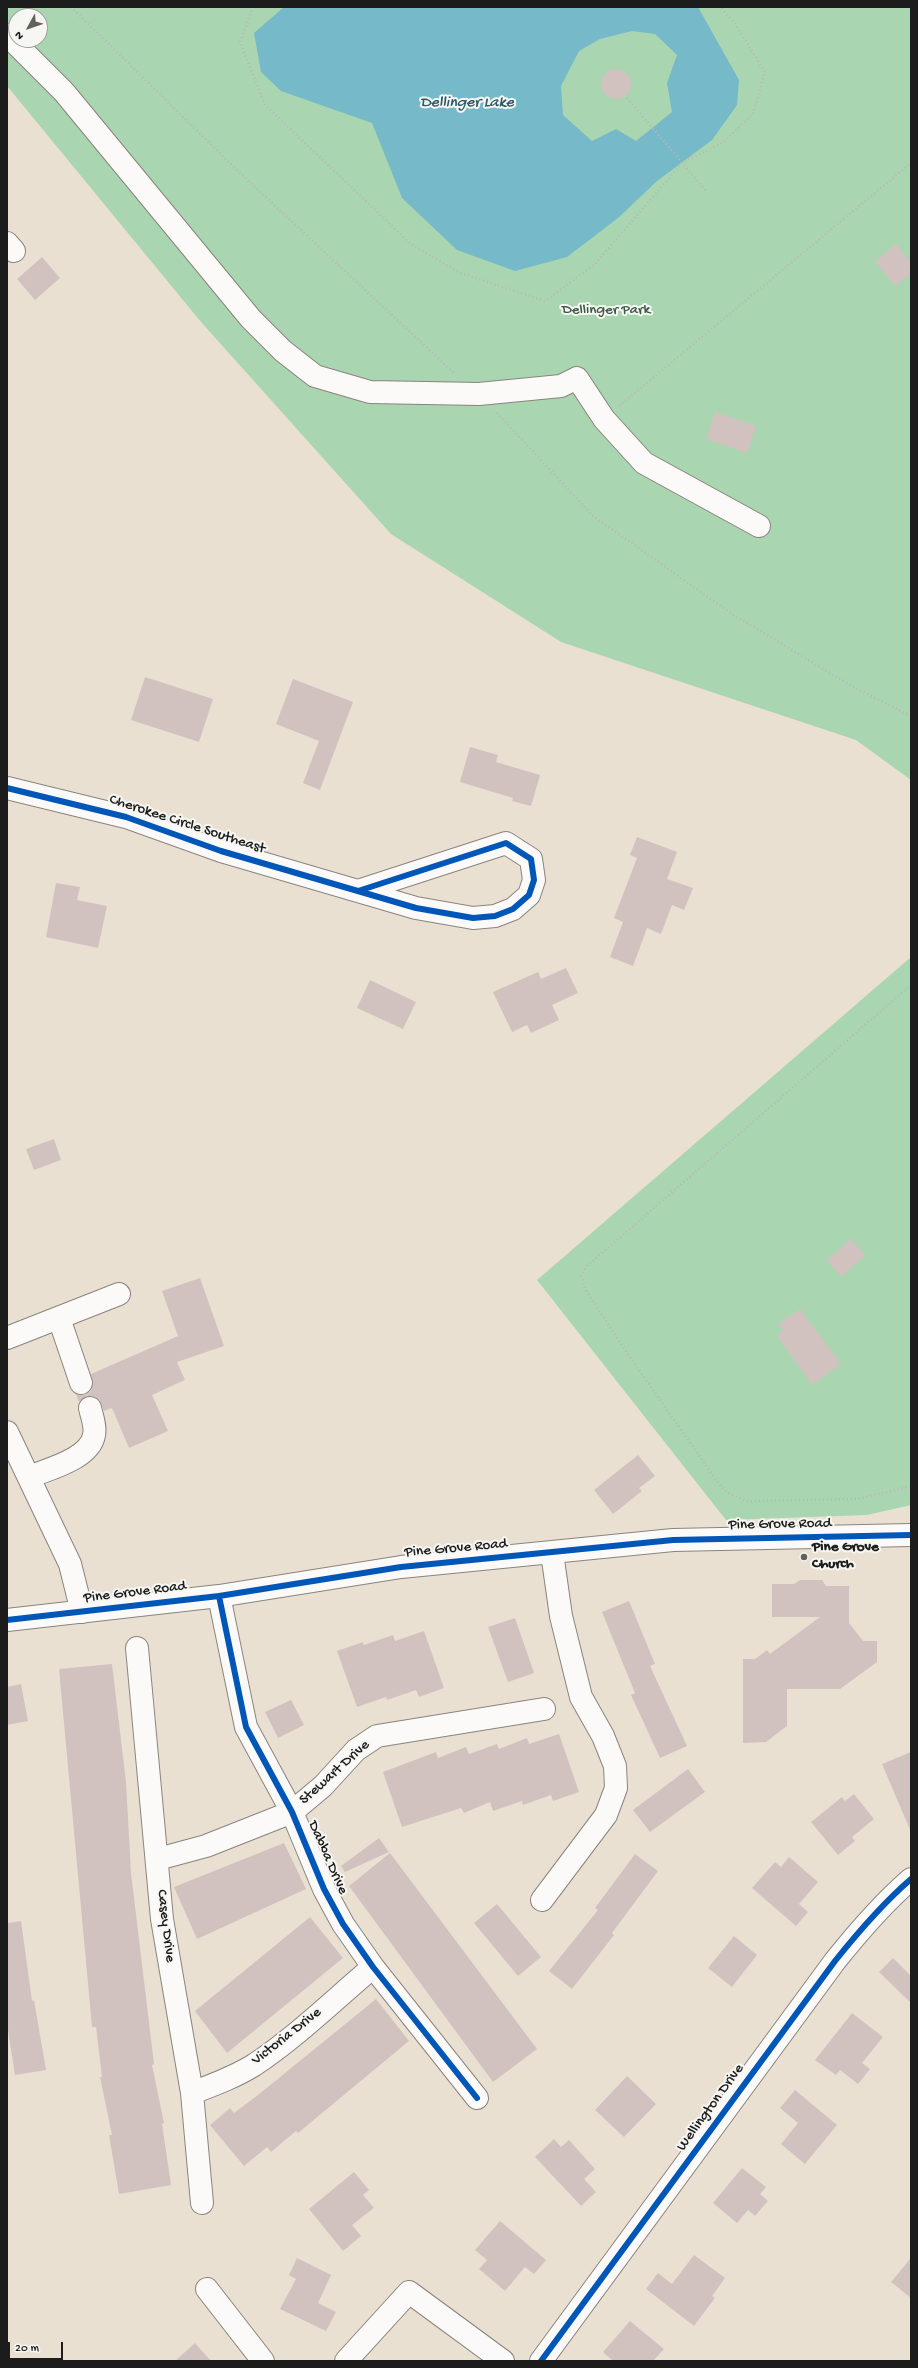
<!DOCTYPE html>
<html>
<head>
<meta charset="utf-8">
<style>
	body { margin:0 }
	#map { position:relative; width:918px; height:2368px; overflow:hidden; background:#e9e0d2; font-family:"Gochi Hand",sans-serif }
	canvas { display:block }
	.frame { position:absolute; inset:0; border:8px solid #1c1c1c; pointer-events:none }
	.north { position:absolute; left:8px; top:8px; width:40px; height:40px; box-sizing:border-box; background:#f6f6f2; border:1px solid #9f9f9c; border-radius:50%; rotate:230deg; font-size:11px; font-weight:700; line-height:16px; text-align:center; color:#1c1c1c }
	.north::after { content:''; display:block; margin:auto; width:14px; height:18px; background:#64615c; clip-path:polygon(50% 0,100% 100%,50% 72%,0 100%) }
	.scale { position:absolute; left:8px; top:2342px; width:55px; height:18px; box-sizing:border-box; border:2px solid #1c1c1c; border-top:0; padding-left:5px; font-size:12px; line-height:14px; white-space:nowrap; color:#1c1c1c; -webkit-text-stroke:3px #f6f6f2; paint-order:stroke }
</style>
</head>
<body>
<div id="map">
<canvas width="918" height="2368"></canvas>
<div class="frame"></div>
<div class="north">N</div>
<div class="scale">20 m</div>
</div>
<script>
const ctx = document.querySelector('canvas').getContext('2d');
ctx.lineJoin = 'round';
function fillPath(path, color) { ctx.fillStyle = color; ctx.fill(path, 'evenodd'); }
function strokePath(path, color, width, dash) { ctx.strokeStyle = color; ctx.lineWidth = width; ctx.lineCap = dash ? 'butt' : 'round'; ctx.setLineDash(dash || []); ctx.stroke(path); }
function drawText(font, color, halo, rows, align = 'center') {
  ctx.font = font + ' "Gochi Hand",sans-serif'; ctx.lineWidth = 4; ctx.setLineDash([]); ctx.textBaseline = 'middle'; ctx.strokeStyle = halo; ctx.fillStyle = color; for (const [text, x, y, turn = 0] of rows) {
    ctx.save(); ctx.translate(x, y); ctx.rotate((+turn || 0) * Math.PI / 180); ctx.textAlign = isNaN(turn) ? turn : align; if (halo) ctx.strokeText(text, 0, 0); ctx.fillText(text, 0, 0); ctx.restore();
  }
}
fillPath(new Path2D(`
	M7 7H911V780L856 740 561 642 391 534 201 322 7 86ZM16 16H40V40H16Z
	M911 957V1505L867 1515 726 1520 537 1280Z`), '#a9d6b0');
fillPath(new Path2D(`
	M284 7H698L739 80 737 105 712 140 657 181 618 218 567 257 515 271 457 250 402 198 372 123 281 91 261 72 254 33ZM632 31 655 34 677 55 667 83 672 112 636 141 616 129 592 141 563 115 561 86 579 51 600 39Z`), '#76b9c8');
fillPath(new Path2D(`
	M601 84a15 15 0 1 1 30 0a15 15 0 1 1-30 0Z
	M896 244 911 263V273L895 286 875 261Z
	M42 257 60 278 35 300 17 279Z
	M715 412 756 426 747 453 706 439Z
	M145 677 213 699 199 742 131 720Z
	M293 679 353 702 320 790 303 783 319 741 276 724Z
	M470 747 498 755 496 762 540 775 531 806 512 801 513 798 460 782Z
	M637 837 677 852 667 879 693 888 684 910 672 905 661 934 647 928 633 966 610 957 623 922 614 918 637 858 630 855Z
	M56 883 80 887 77 900 107 906 98 948 46 937Z
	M566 968 578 993 552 1005 559 1020 531 1033 527 1025 512 1032 493 992 538 972 541 979Z
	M370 980 416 1002 403 1029 357 1008Z
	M54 1139 61 1160 34 1170 26 1149Z
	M851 1239 865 1255 841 1277 827 1260Z
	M200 1278 224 1346 177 1362 185 1380 152 1395 168 1431 129 1448 112 1408 104 1411 99 1400 93 1396H87L79 1402 76 1394 85 1395 91 1391 93 1385 91 1374 178 1336 162 1291Z
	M800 1309 841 1364 812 1385 777 1336 783 1331 778 1324Z
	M638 1455 655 1476 639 1488 642 1491 613 1514 594 1490Z
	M800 1580H822L826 1586H849V1623L863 1641H877V1662L840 1689H787V1726L766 1742 743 1743V1659H755L767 1650 770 1654 820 1617H772V1584H794Z
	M629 1601 655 1664 650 1666 687 1746 660 1758 631 1695 635 1693 602 1612Z
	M515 1618 534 1673 508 1682 488 1627Z
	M424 1631 444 1688 419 1697 416 1690 387 1700 386 1697 357 1707 337 1651 363 1642 364 1645 393 1635 395 1641Z
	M112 1664 126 1782 131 1873 154 2064 152 2065 164 2123 162 2124 171 2185 119 2194 109 2135H112L100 2077H102L96 2027H92L59 1669Z
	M21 1684 28 1721 7 1725V1687Z
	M291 1700 304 1725 278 1738 265 1712Z
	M559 1734 579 1792 553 1801 551 1795 523 1805 522 1801 493 1811 490 1802 464 1813 461 1808 402 1827 383 1772 436 1752 438 1758 466 1747 469 1754 497 1744 499 1749 527 1738 529 1744Z
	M911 1752V1832L882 1764Z
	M688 1769 705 1792 650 1832 633 1810Z
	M854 1794 874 1819 852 1837 855 1841 838 1855 811 1822 842 1797 845 1801Z
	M379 1838 389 1852 345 1872 341 1866Z
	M284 1843 306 1889 197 1939 174 1887Z
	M390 1853 537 2049 493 2082 349 1886Z
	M635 1854 658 1871 612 1933 614 1935 572 1989 549 1971 598 1910 595 1908Z
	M789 1857 818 1882 799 1904 808 1912 796 1926 752 1888 775 1862 781 1867Z
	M497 1904 541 1957 518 1976 474 1923Z
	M310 1917 343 1958 227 2053 195 2011Z
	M21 1921 32 2001 34 2000 46 2070 15 2075 7 2024V1923Z
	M734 1936 757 1955 732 1987 708 1968Z
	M893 1958 911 1976V2003L879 1972Z
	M376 1999 409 2041 298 2133 296 2131 271 2152 267 2147 244 2166 210 2125 230 2108 234 2113 258 2095Z
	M852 2013 883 2037 862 2063 870 2069 858 2084 840 2070 836 2075 815 2060Z
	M627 2076 656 2104 624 2137 595 2110Z
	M795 2090 837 2125 805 2164 781 2144 798 2123 780 2108Z
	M554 2139 561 2147 569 2140 595 2169 584 2179 596 2192 581 2206 535 2157Z
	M742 2168 766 2187 760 2194 768 2201 755 2216 748 2210 737 2223 713 2203Z
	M354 2172 369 2190 363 2195 374 2208 352 2225 361 2236 343 2251 309 2209Z
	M500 2221 546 2260 534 2274 525 2267 505 2291 479 2269 487 2260 475 2250Z
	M694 2255 725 2278 712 2296 715 2298 694 2326 646 2289 658 2273 672 2284Z
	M297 2258 331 2275 318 2303 336 2312 326 2331 280 2309 296 2279 289 2275Z
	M911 2258V2298L891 2282Z
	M630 2321 664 2349 653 2361H613L603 2352Z
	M195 2343 211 2361H175Z`), '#d1c2c0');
const minor = new Path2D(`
	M7 35 64 92 251 319 283 351 315 376 370 392 479 394 561 386 577 378 604 419 644 463 759 526
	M7 243 14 251
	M7 788 126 817 221 851 416 908 473 918 495 916 513 909 529 895 534 880 531 859 506 843 358 891
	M59 1318 81 1383
	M7 1338 119 1294
	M7 1432 70 1564 82 1612
	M29 1477C48 1469 90 1459 94 1435 96 1426 92 1417 90 1408
	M219 1596 246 1727 292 1812 324 1889 343 1924 373 1967 477 2098
	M7 1620 219 1596 401 1567 673 1540 911 1535
	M137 1648 162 1919 192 2093 202 2203
	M158 1859 206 1846 292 1812 323 1786 356 1750 377 1736 544 1709
	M542 1900 606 1815 616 1788 615 1766 603 1736 581 1697 561 1616 552 1553
	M192 2093C213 2085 235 2077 254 2065 296 2037 334 2000 373 1967
	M207 2289 263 2361
	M346 2361 409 2292 503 2361
	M541 2361 835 1961C859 1931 882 1904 911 1879`);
strokePath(minor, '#89847d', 24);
strokePath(new Path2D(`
	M71 7 241 174 455 374
	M253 7 240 42 265 105 412 245 460 273 545 301 595 264 683 162 722 143 753 114 765 72 734 22 720 7
	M627 98 707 192
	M619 406 911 163
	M497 413 593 516 732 614 857 689 911 716
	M911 985 587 1266 581 1276 585 1289 623 1347 719 1484 728 1493 747 1501 858 1499 911 1486`), '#b9b7b5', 2.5, [1, 3]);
strokePath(minor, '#fcfaf8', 22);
strokePath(new Path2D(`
	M7 788 126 817 221 851 416 908 473 918 495 916 513 909 529 895 534 880 531 859 506 843 358 891
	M219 1596 246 1727 292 1812 324 1889 343 1924 373 1967 477 2098
	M7 1620 219 1596 401 1567 673 1540 911 1535
	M541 2361 835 1961C859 1931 882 1904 911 1879`), '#0057b8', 6);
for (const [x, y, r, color] of [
	[804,1557,4,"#64615c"]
]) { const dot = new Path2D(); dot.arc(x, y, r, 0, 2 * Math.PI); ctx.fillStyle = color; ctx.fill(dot); strokePath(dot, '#f6f6f2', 1.5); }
drawText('15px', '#3b5a46', '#f6f6f2', [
	["Dellinger Park",606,311]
]);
drawText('15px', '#1c1c1c', '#f6f6f2', [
	["Cherokee Circle Southeast",187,825,18],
	["Pine Grove Road",780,1525,-1],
	["Pine Grove Road",456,1549,-5],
	["Pine Grove Road",135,1593,-7],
	["Stewart Drive",335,1773,-42],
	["Dabba Drive",327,1858,66],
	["Casey Drive",165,1926,83],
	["Victoria Drive",287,2037,-38],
	["Wellington Drive",711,2108,-54]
]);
drawText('bold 15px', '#1c1c1c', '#f6f6f2', [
	["Pine Grove",812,1548],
	["Church",812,1565]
], 'left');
drawText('italic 16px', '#2e5b67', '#f6f6f2', [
	["Dellinger Lake",467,104]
]);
</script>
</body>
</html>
